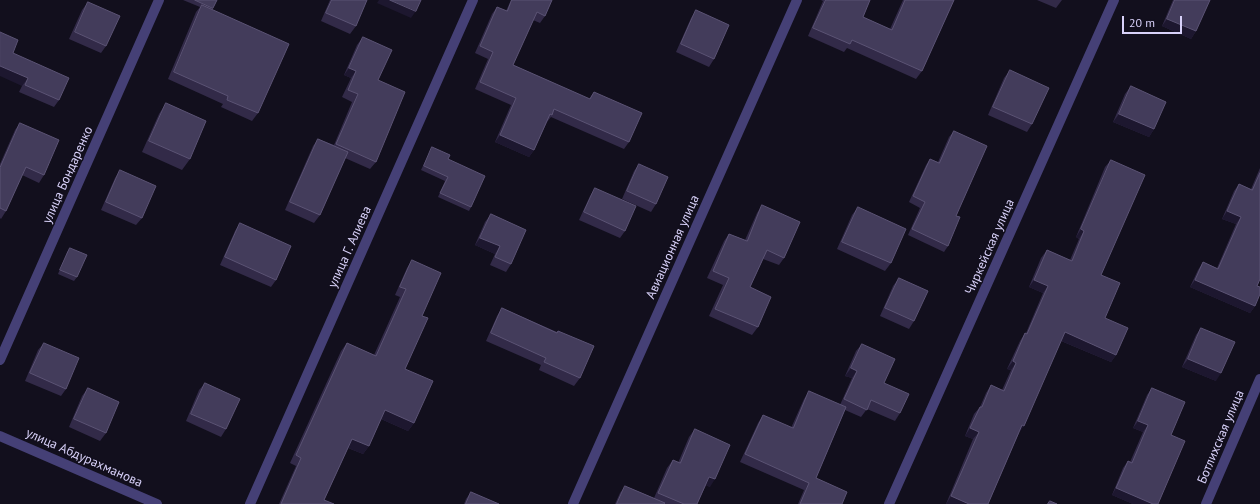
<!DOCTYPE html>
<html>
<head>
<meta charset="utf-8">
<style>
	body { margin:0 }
	#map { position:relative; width:1260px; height:504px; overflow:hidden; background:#120f1d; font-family:"PT Sans",sans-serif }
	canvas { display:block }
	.scale { position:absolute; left:1122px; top:16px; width:60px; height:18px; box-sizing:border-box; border:2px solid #d8d1f9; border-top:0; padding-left:5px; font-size:12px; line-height:14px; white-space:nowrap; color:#d8d1f9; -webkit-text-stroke:3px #120f1d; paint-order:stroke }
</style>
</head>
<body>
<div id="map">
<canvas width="1260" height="504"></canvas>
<div class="scale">20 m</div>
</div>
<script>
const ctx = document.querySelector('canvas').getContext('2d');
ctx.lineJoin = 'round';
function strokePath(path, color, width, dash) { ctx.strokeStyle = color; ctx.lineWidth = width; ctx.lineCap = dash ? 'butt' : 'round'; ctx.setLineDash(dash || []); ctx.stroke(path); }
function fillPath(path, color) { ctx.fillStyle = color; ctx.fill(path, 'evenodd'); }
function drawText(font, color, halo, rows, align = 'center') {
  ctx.font = font + ' "PT Sans",sans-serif'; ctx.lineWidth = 3; ctx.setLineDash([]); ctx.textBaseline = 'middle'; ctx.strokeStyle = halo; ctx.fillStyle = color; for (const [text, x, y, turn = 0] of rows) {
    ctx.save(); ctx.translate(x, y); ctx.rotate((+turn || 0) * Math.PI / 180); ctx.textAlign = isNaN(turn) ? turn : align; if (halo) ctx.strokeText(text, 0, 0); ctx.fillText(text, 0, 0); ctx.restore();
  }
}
strokePath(new Path2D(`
	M0 360 159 0
	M0 436 157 504
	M250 504 473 0
	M573 504 797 0
	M889 504 1114 0
	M1206 504 1260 379`), '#454076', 10);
fillPath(new Path2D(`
	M183 0H217L212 10 258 113 252 121 221 107 223 104 168 79 196 12 200 7Z
	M330 0H367L356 26 350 34 321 21Z
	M511 0H552L545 16 540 23 533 20 513 65 589 99 594 92 629 142 624 149 551 117 547 122 534 150 529 157 495 142 511 105 475 89 488 59 475 53 492 14 497 7 506 11Z
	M821 0H870L863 17 890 29 903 0H954L922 71 916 79 847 48 844 52 808 36 823 1Z
	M1037 0H1062L1056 8Z
	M1173 0H1210L1196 31 1191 39 1162 26Z
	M88 2 106 46 101 53 69 39 82 10Z
	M696 10 714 59 709 67 676 52 691 18Z
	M363 37 378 80 376 162 370 169 345 158 320 215 314 223 285 210 313 146 318 139 334 145 352 102 342 97 351 78 344 75 357 45Z
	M13 53 59 100 54 107 19 92 22 86Z
	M1010 70 1032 124 1027 132 988 115 1004 78Z
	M1131 86 1154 129 1149 137 1113 122 1125 94Z
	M166 103 190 159 182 170 142 152 159 114Z
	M20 123 44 175 39 183 22 175 6 211 1 219 0 218V164L15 130Z
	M954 131 956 216 948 246 944 252 908 235 920 208 909 202 926 165 930 159 938 162 949 137Z
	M432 147 448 159 471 207 469 211 438 197 445 181 421 170 430 151Z
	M1111 160 1101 275 1105 318 1116 355 1111 362 1061 341 1019 433 988 504H946L973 439 965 436 974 414 980 407 986 393 991 385 1002 390 1011 370 1007 369 1020 341 1025 333H1026L1043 293 1029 287 1041 258 1047 250 1070 260 1079 239 1076 237 1105 167Z
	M639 164 656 204 651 212 622 199 634 171Z
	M1260 168V279L1257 286 1255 306 1250 313 1190 287 1198 270 1203 262 1217 268 1236 224 1222 219 1234 191 1239 184 1251 189Z
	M120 170 142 218 136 225 101 210 115 178Z
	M595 188 625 231 620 238 579 220 590 196Z
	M762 205 784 258 779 265 763 259 750 287 758 327 752 335 709 316 723 285 707 278 724 241 729 234 745 240 757 213Z
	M858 207 891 263 885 271 837 249 852 215Z
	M491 214 511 264 506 272 490 265 495 254 475 245 485 222Z
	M240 223 276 280 271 287 220 265 235 231Z
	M70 248 77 277 74 281 58 274 67 252Z
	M412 260 422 316 405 369 414 423 408 431 381 419 369 446 363 454 348 448 324 500 334 504H279L296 466 290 463 341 351 347 343 374 355 400 297 395 295 407 268Z
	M899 278 914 321 909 329 880 316 893 286Z
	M502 308 557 332 558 331 580 378 574 386 539 370 541 365 486 341 497 316Z
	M1201 328 1216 381 1182 367 1196 335Z
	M44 343 66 389 61 396 25 381 38 350Z
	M862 344 884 383 900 413 895 421 867 409 861 417 845 410 816 478 842 504H798L804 490 740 462 758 423 763 415 791 428 804 399 809 391 840 405 852 378 845 376 856 351Z
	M205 383 226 429 221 437 186 421 199 390Z
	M88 388 106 433 100 441 69 427 82 396Z
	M1152 388 1158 504H1133L1112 495 1123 468 1128 461 1130 462 1143 432 1133 428 1147 395Z
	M695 429 710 487 706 485 697 504H615L620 493 625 486 654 498 667 468 673 460 678 463 689 437Z
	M471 492 499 504H464L466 499Z`), '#322a48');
fillPath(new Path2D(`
	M379 0H390L416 11 411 18 377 3Z
	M1167 19 1196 31 1191 39 1162 26Z
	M0 66 28 78 22 86 0 76Z
	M349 68 356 71 351 78 344 75Z
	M1119 114 1154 129 1149 137 1113 122Z
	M500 135 534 150 529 157 495 142Z
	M1227 211 1241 217 1236 224 1222 219Z
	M1081 229 1084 231 1079 239 1076 237Z
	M480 238 500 246 495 254 475 245Z
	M1034 280 1048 286 1043 293 1029 287Z
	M1195 280 1255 306 1250 313 1190 287Z
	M1065 332 1116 355 1111 362 1059 340Z
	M1188 359 1221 373 1216 381 1182 367Z
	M1013 361 1016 363 1011 370 1007 369Z
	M851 368 857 371 852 378 845 376Z
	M385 410 414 423 408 431 379 418Z
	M1138 421 1148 425 1143 432 1133 428Z
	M1022 425 1024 426 1019 433 1017 432Z
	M970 428 979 432 973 439 965 436Z
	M352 439 369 446 363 454 346 447Z
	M709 477 715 479 710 487 704 484Z
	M1116 488 1153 504H1133L1112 495Z
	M951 496 969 504H946Z`), '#1d172f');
const building = new Path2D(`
	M195 0H217L213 8Z
	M332 0H367L356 26 326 13Z
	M390 0H421L416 11Z
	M512 0H552L545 16 537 12 513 65 590 99 594 92 642 113 629 142 554 109 552 115 550 114 534 150 500 135 516 98 480 82 493 52 480 46 497 7 507 11Z
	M826 0H870L863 17 892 30 905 0H954L922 71 852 40 850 44 813 28Z
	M1175 0H1210L1196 31 1167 19Z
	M88 2 120 16 106 46 75 32Z
	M202 5 289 44 258 113 227 100 228 96 174 72Z
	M696 10 729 25 714 59 681 44Z
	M0 32 18 40 13 53 69 78 59 100 25 85 28 78 0 66Z
	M363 37 392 50 378 80 405 92 376 162 336 144 358 94 348 90 356 71 349 68Z
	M1010 70 1049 88 1032 124 993 107Z
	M1131 86 1166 102 1154 129 1119 114Z
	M166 103 206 121 190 159 149 141Z
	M20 123 59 140 44 175 26 167 6 211 0 208V168Z
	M954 131 987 146 956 216 960 217 948 246 912 229 925 202 913 196 930 159 939 163Z
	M318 139 348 152 320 215 290 202Z
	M432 147 450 155 448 159 485 176 471 207 440 193 448 177 424 166Z
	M1111 160 1145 175 1101 275 1120 283 1105 318 1128 328 1116 355 1065 332 1024 426 1022 425 988 504H969L951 496 979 432 970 428 980 407H982L991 385 1004 391 1016 363 1013 361 1025 333 1027 334 1048 286 1034 280 1047 250 1072 261 1084 231 1081 229Z
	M639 164 668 177 656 204 627 191Z
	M120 170 156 186 142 218 106 202Z
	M1260 173V279L1257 286 1260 287V294L1255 306 1195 280 1203 262 1218 269 1241 217 1227 211 1239 184 1252 190Z
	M595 188 636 206 625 231 584 212Z
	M762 205 800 222 784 258 767 250 750 287 771 297 758 327 715 309 729 278 713 271 729 234 747 241Z
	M858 207 906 229 891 263 842 242Z
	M491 214 526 230 511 264 495 257 500 246 480 238Z
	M240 223 291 246 276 280 225 257Z
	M70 248 87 255 77 277 60 270Z
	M412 260 441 273 422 316 428 318 405 369 433 381 414 423 385 410 369 446 352 439 324 500 334 504H281L301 458 296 455 347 343 376 356 406 289 400 287Z
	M899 278 928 291 914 321 885 308Z
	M502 308 557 333 558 331 594 346 580 378 544 362 546 358 491 333Z
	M1201 328 1235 342 1221 373 1188 359Z
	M44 343 79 358 66 389 30 373Z
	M862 344 895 359 884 383 909 394 900 413 871 400 867 410 844 399 857 371 851 368Z
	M205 383 240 399 226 429 191 414Z
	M88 388 119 402 106 433 74 419Z
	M1152 388 1185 402 1171 435 1185 441 1158 504H1153L1116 488 1128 461 1132 463 1148 425 1138 421Z
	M809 391 846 407 816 478 847 492 842 504H800L809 483 745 454 763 415 793 428Z
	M695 429 730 445 715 479 709 477 697 504H684L658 493 673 460 680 463Z
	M625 486 665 503 664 504H617Z
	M471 492 499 504H466Z
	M1050 501 1057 504H1048Z`);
fillPath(building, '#433c5b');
strokePath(building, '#5b5374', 1);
drawText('13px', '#d8d1f9', '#120f1d', [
	["улица Бондаренко",68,175,-66],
	["улица Г. Алиева",350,247,-66],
	["Авиационная улица",673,247,-66],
	["Чиркейская улица",990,247,-66],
	["Ботлихская улица",1221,437,-67],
	["улица Абдурахманова",84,458,24]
]);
</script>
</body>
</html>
